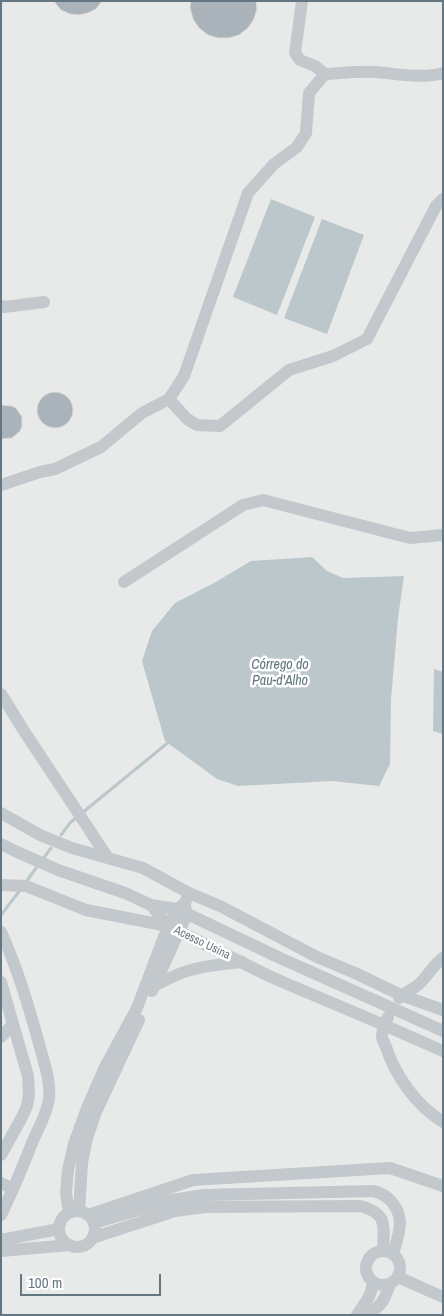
<!DOCTYPE html>
<html>
<head>
<meta charset="utf-8">
<style>
	body { margin:0 }
	#map { position:relative; width:444px; height:1316px; overflow:hidden; background:#fafaf8; font-family:"Archivo Narrow",sans-serif }
	canvas { display:block }
	.frame { position:absolute; inset:0; border:2px solid #657683; pointer-events:none }
	.scale { position:absolute; left:20px; top:1274px; width:141px; height:22px; box-sizing:border-box; border:2px solid #657683; border-top:0; padding-left:6px; font-size:15px; line-height:18px; white-space:nowrap; color:#657683; -webkit-text-stroke:4px #fff; paint-order:stroke }
</style>
</head>
<body>
<div id="map">
<canvas width="444" height="1316"></canvas>
<div class="frame"></div>
<div class="scale">100 m</div>
</div>
<script>
const ctx = document.querySelector('canvas').getContext('2d');
ctx.lineJoin = 'round';
function fillPath(path, color) { ctx.fillStyle = color; ctx.fill(path, 'evenodd'); }
function strokePath(path, color, width, dash) { ctx.strokeStyle = color; ctx.lineWidth = width; ctx.lineCap = dash ? 'butt' : 'round'; ctx.setLineDash(dash || []); ctx.stroke(path); }
function drawText(font, color, halo, rows, align = 'center') {
  ctx.font = font + ' "Archivo Narrow",sans-serif'; ctx.lineWidth = 5; ctx.setLineDash([]); ctx.textBaseline = 'middle'; ctx.strokeStyle = halo; ctx.fillStyle = color; for (const [text, x, y, turn = 0] of rows) {
    ctx.save(); ctx.translate(x, y); ctx.rotate((+turn || 0) * Math.PI / 180); ctx.textAlign = isNaN(turn) ? turn : align; if (halo) ctx.strokeText(text, 0, 0); ctx.fillText(text, 0, 0); ctx.restore();
  }
}
fillPath(new Path2D(`
	M1 1H443V1315H1Z`), '#e8e9e9');
fillPath(new Path2D(`
	M271 199 315 217 277 315 233 297Z
	M322 219 364 235 327 334 284 318Z
	M312 557 327 571 343 578 404 576 398 618 391 699 390 764 379 786 332 781 238 786 217 779 165 741 154 703 142 661 152 631 175 603 214 583 251 561Z
	M434 669 443 672V734L433 731Z`), '#bbc7cb');
strokePath(new Path2D(`
	M82 813 170 741
	M61 835 70 823 77 817
	M43 859 51 848
	M26 882 39 864
	M1 915 21 889`), '#bbc7cb', 3);
const building = new Path2D(`
	M54 1H102L96 9 88 13 79 15 70 14 61 10Z
	M191 1H256L257 9 254 19 248 28 239 35 229 38H218L208 35 199 28 193 19 190 8Z
	M37 410a18 18 0 1 1 36 0a18 18 0 1 1-36 0Z
	M1 405 12 406 16 408 22 417V427L20 431 12 438 1 439Z`);
fillPath(building, '#aab3b9');
strokePath(building, '#dcdcda', 1);
strokePath(new Path2D(`
	M1 5 3 1`), '#bbbfc2', 2, [2.5, 2.5]);
strokePath(new Path2D(`
	M302 1 295 53 300 60 315 66 325 74
	M1 306 4 307 44 302
	M169 399 187 419 197 425 220 426 289 370 333 356 367 339 436 206 443 199
	M1 485 40 472 55 469 101 447 142 413 169 399 184 376 248 193 274 164 297 147 306 133 309 93 325 74C342 73 360 71 376 72 399 74 421 79 443 73
	M124 582 243 505 263 500 410 538 443 535
	M1 694 24 731 108 858
	M1 813 40 835 72 848 143 868 189 893 220 906 317 957 355 973 401 995 443 1010
	M1 844 15 851 58 870 125 893 151 905 177 909 280 958 443 1031
	M1 885 26 886 86 910 168 926
	M151 905 168 926 271 977 384 1025 443 1051
	M1 932C18 969 29 1008 40 1047 44 1063 51 1082 49 1099 47 1113 40 1126 34 1138 24 1164 13 1190 1 1215
	M1 982 28 1076 29 1095 27 1106 21 1119 1 1155
	M151 984 154 986C166 980 178 973 191 970 208 965 225 964 242 962
	M152 991 187 914 185 906
	M399 998C404 992 413 990 419 984 428 976 433 965 443 958
	M388 1017C385 1023 382 1030 382 1036 382 1040 385 1044 386 1047 396 1077 416 1105 443 1122
	M1 1037 13 1024
	M1 1183 13 1189
	M79 1211 82 1163 87 1138 96 1112 139 1020
	M59 1229a18 18 0 1 1 36 0a18 18 0 1 1-36 0Z
	M69 1213 66 1193 68 1170 74 1144 87 1108 105 1067 137 1008 168 926 177 909 185 903 189 893
	M88 1215 193 1180 390 1168 443 1186
	M94 1223 172 1200 204 1195 373 1191C388 1194 399 1207 400 1222 400 1233 396 1244 393 1254
	M92 1238 175 1211 205 1207 360 1206C388 1213 384 1226 383 1251
	M1 1240 59 1229
	M1 1251 70 1245
	M366 1268a17 17 0 1 1 34 0a17 17 0 1 1-34 0Z
	M398 1277 443 1297
	M357 1315 369 1297 374 1282
	M366 1315C382 1306 384 1301 390 1284`), '#c3c8cc', 12);
drawText('12px', '#657683', '#fff', [
	["Acesso Usina",202,943,26]
]);
drawText('italic 14px', '#60757c', '#fff', [
	["Córrego do",280,665],
	["Pau-d'Alho",280,681]
]);
</script>
</body>
</html>
